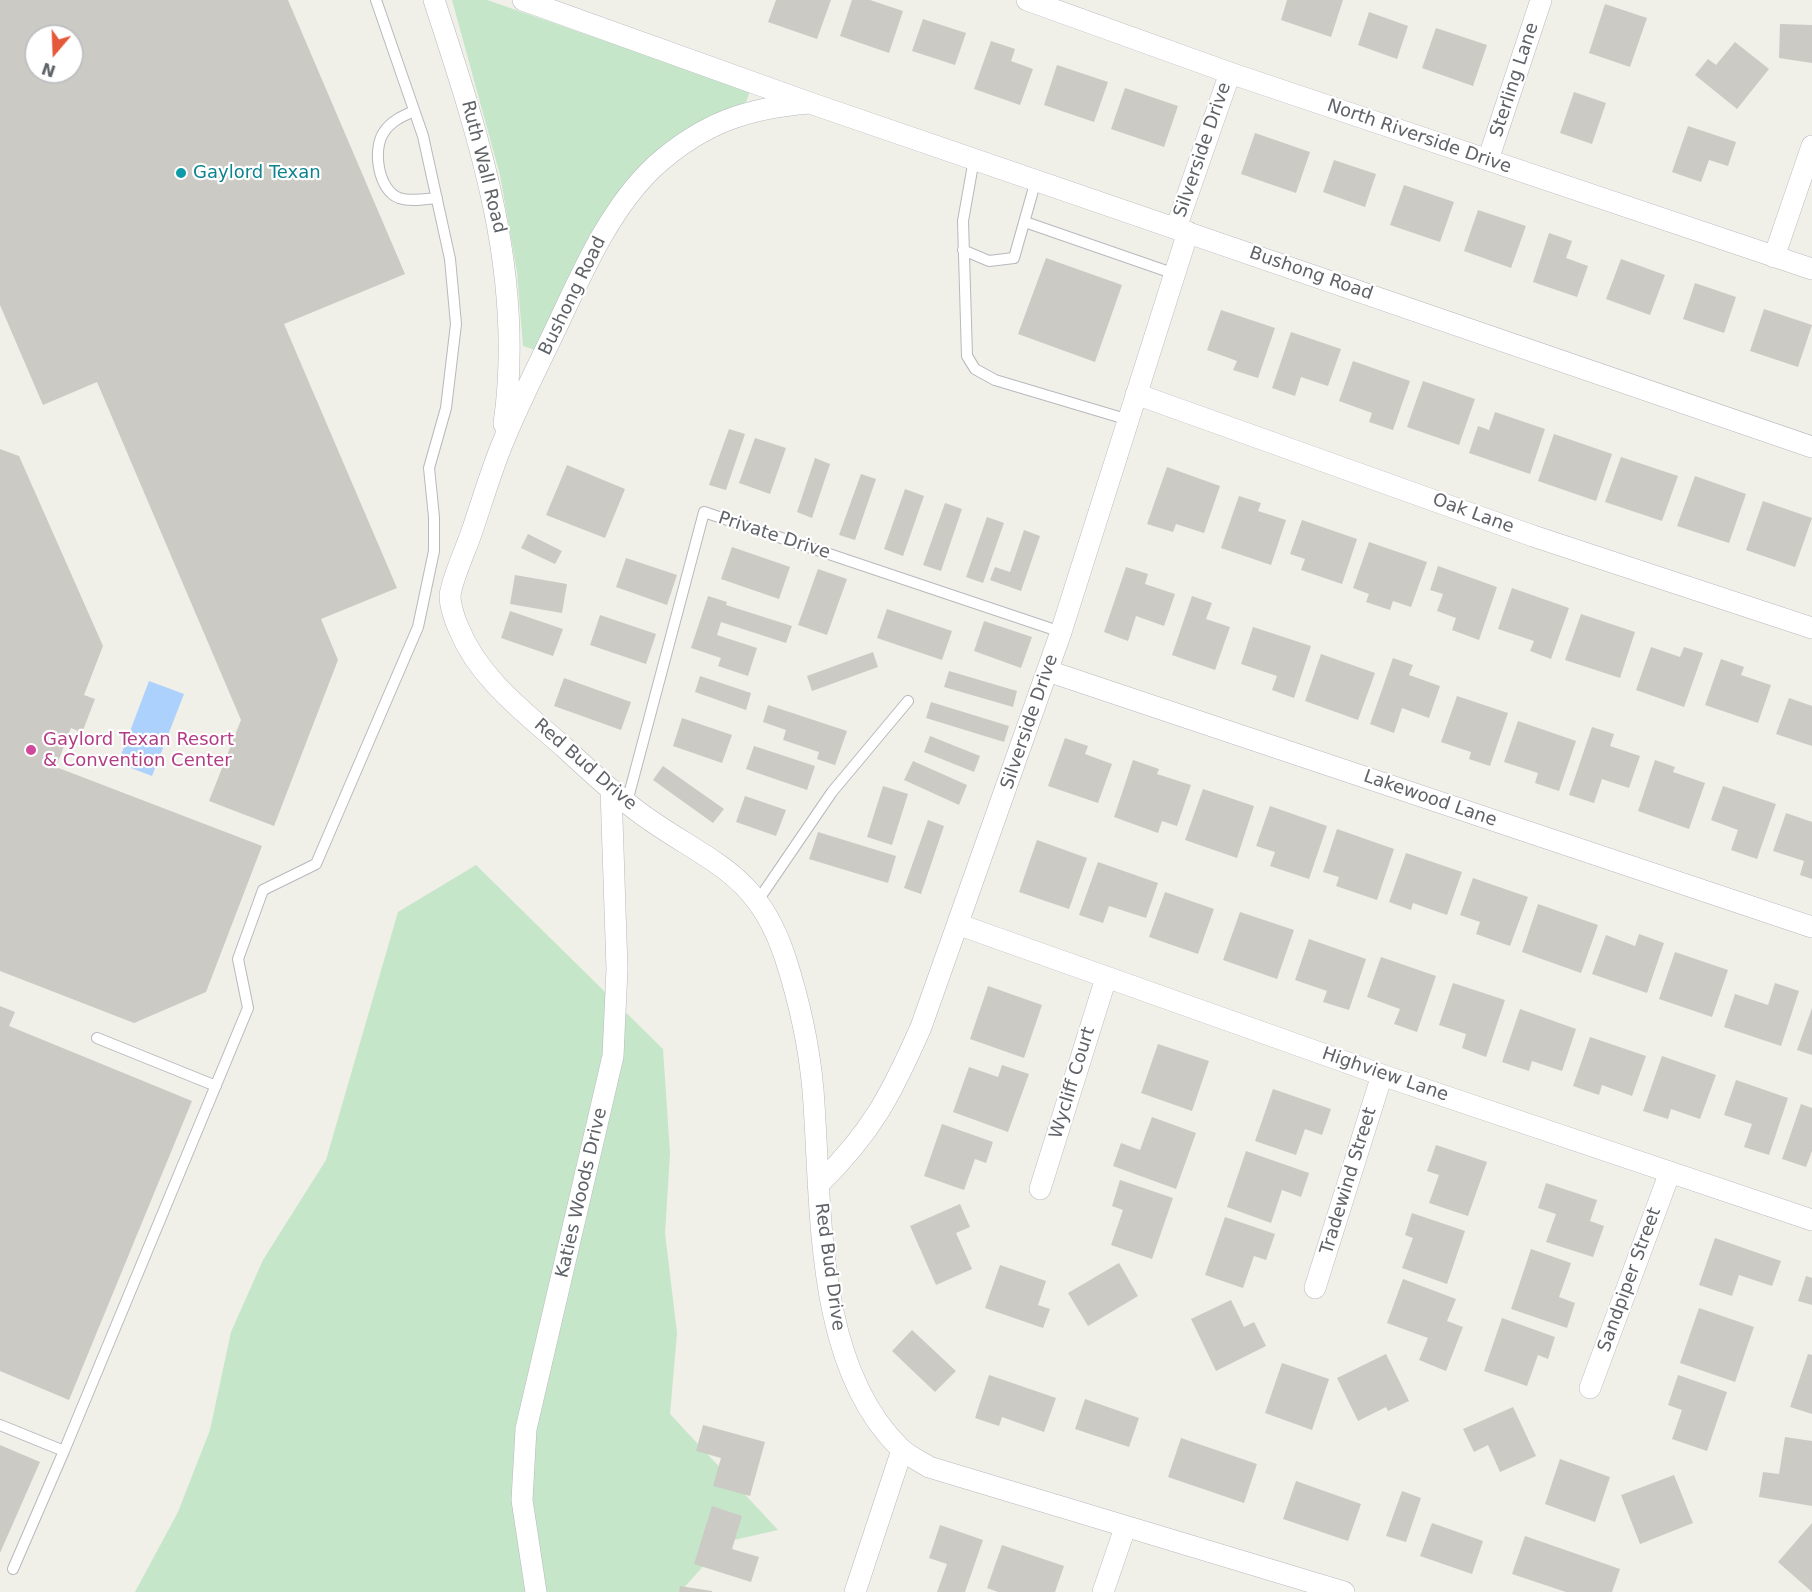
<!DOCTYPE html>
<html>
<head>
<meta charset="utf-8">
<style>
	body { margin:0 }
	#map { position:relative; width:1812px; height:1592px; overflow:hidden; background:#f0efe8; font-family:"DejaVu Sans",sans-serif }
	canvas { display:block }
	.north { position:absolute; left:24px; top:24px; width:60px; height:60px; box-sizing:border-box; background:#fff; border:2px solid #bfc0c2; border-radius:50%; rotate:199deg; font-size:16px; font-weight:700; line-height:24px; text-align:center; color:#5f6267 }
	.north::after { content:''; display:block; margin:auto; width:21px; height:27px; background:#e4593a; clip-path:polygon(50% 0,100% 100%,50% 72%,0 100%) }
</style>
</head>
<body>
<div id="map">
<canvas width="1812" height="1592"></canvas>
<div class="north">N</div>
</div>
<script>
const ctx = document.querySelector('canvas').getContext('2d');
ctx.lineJoin = 'round';
function fillPath(path, color) { ctx.fillStyle = color; ctx.fill(path, 'evenodd'); }
function strokePath(path, color, width, dash) { ctx.strokeStyle = color; ctx.lineWidth = width; ctx.lineCap = dash ? 'butt' : 'round'; ctx.setLineDash(dash || []); ctx.stroke(path); }
function drawText(font, color, halo, rows, align = 'center') {
  ctx.font = font + ' "DejaVu Sans",sans-serif'; ctx.lineWidth = 4.5; ctx.setLineDash([]); ctx.textBaseline = 'middle'; ctx.strokeStyle = halo; ctx.fillStyle = color; for (const [text, x, y, turn = 0] of rows) {
    ctx.save(); ctx.translate(x, y); ctx.rotate((+turn || 0) * Math.PI / 180); ctx.textAlign = isNaN(turn) ? turn : align; if (halo) ctx.strokeText(text, 0, 0); ctx.fillText(text, 0, 0); ctx.restore();
  }
}
fillPath(new Path2D(`
	M452 0H487L750 91 746 102C716 115 666 139 643 163 596 212 566 289 535 350L523 346 517 272 500 175Z
	M476 865 663 1049 670 1153 665 1233 677 1333 670 1414 778 1530 725 1542 680 1592H135L178 1512 210 1430 231 1332 263 1260 326 1160 398 912Z`), '#c5e6c9');
fillPath(new Path2D(`
	M149 681 184 694 152 776 118 763Z`), '#acd1fc');
fillPath(new Path2D(`
	M0 0H288L405 274 284 324 397 588 321 619 338 660 274 826 209 801 241 720 97 382 43 405 0 305ZM36 36H72V72H36Z
	M776 0H831L817 39 768 22Z
	M852 0H870L903 11 889 53 840 36Z
	M1287 0H1343L1331 37 1281 20Z
	M1605 4 1647 18 1630 67 1589 53Z
	M1369 12 1408 26 1397 59 1358 45Z
	M923 19 966 33 955 65 912 51Z
	M1780 24 1812 25V63L1779 58Z
	M1436 28 1487 45 1473 86 1422 68Z
	M991 41 1015 49 1011 61 1033 69 1020 105 974 89Z
	M1735 42 1769 69 1737 109 1695 75 1708 59 1716 65Z
	M1057 65 1108 82 1094 122 1044 105Z
	M1125 88 1178 106 1164 147 1111 129Z
	M1574 92 1606 103 1592 144 1560 133Z
	M1688 126 1736 142 1728 166 1709 160 1701 182 1672 172Z
	M1255 133 1310 152 1296 193 1241 174Z
	M1334 160 1376 174 1365 207 1323 192Z
	M1404 185 1454 202 1440 242 1390 225Z
	M1478 210 1526 226 1511 268 1464 251Z
	M1549 233 1572 241 1566 258 1588 266 1577 297 1533 282Z
	M1046 258 1122 285 1095 362 1018 334Z
	M1621 259 1665 275 1650 315 1606 299Z
	M1695 283 1736 297 1724 333 1683 319Z
	M1764 309 1812 325 1798 367 1750 351Z
	M1221 310 1275 328 1258 378 1233 370 1237 361 1207 350Z
	M1291 332 1341 349 1328 386 1301 377 1295 396 1272 388Z
	M1353 361 1410 381 1393 430 1369 422 1372 413 1339 401Z
	M1423 381 1475 399 1459 445 1407 427Z
	M1495 412 1545 429 1530 474 1469 453 1478 426 1489 430Z
	M729 429 745 434 726 490 709 485Z
	M1554 434 1612 454 1596 501 1538 481Z
	M755 438 786 448 770 494 739 483Z
	M0 449 19 456 103 646 84 695 95 699 82 733 71 728 56 767 262 846 206 992 134 1023 0 971Z
	M1621 457 1678 476 1662 521 1605 502Z
	M815 458 830 464 812 518 797 512Z
	M567 465 625 489 605 538 546 515Z
	M1167 467 1220 486 1204 533 1176 524 1173 532 1147 524Z
	M861 474 876 479 855 540 839 535Z
	M1695 476 1746 494 1729 543 1677 526Z
	M905 489 924 496 903 556 884 549Z
	M1239 496 1261 503 1258 511 1286 520 1271 565 1221 548Z
	M1763 501 1812 518 1795 567 1746 550Z
	M945 503 962 509 941 571 923 565Z
	M987 517 1004 523 983 583 966 577Z
	M1302 520 1357 539 1342 584 1301 570 1305 559 1290 554Z
	M1024 530 1040 536 1021 591 990 580 995 567 1010 572Z
	M528 534 562 551 555 564 521 548Z
	M1369 542 1427 562 1411 607 1393 601 1390 610 1366 602 1369 594 1353 588Z
	M732 547 790 567 779 599 721 579Z
	M626 558 677 575 667 605 616 587Z
	M1438 566 1497 587 1479 640 1452 630 1456 618 1437 611 1443 594 1430 590Z
	M1126 567 1148 574 1145 584 1175 594 1164 626 1136 616 1128 641 1104 632Z
	M818 569 847 579 827 635 798 625Z
	M515 575 567 584 562 613 510 604Z
	M1512 588 1569 608 1551 659 1530 651 1534 641 1498 629Z
	M708 596 727 602 726 605 792 626 786 643 721 622 717 635 757 648 748 676 718 666 721 658 691 648Z
	M1192 596 1212 603 1206 619 1230 627 1215 670 1172 655Z
	M887 609 952 631 942 660 877 638Z
	M510 611 563 629 553 656 501 638Z
	M1581 614 1635 632 1620 678 1565 660Z
	M600 615 656 634 646 664 590 645Z
	M984 621 1032 637 1021 668 974 651Z
	M1253 627 1311 646 1294 698 1272 690 1277 676 1241 664Z
	M1651 647 1680 657 1684 647 1703 653 1684 707 1636 690Z
	M873 652 878 667 812 691 807 676Z
	M1321 654 1375 673 1358 720 1305 701Z
	M1393 658 1413 665 1409 675 1440 686 1429 718 1402 708 1394 733 1370 724Z
	M1721 659 1744 667 1741 675 1771 685 1758 723 1705 705Z
	M949 671 1017 691 1013 707 944 687Z
	M700 676 751 693 746 710 695 692Z
	M564 678 631 702 621 730 554 706Z
	M1457 696 1508 713 1490 766 1469 759 1471 752 1441 742Z
	M1789 698 1812 706V746L1776 734Z
	M931 702 1009 726 1004 742 926 718Z
	M768 705 847 731 835 765 817 759 819 752 783 740 786 730 763 722Z
	M682 718 732 735 722 763 673 746Z
	M1518 721 1576 741 1559 791 1535 783 1538 773 1504 762Z
	M1592 727 1614 734 1610 746 1640 756 1629 788 1602 779 1594 803 1569 795Z
	M930 736 980 756 974 772 924 752Z
	M1065 738 1088 746 1085 754 1112 764 1098 803 1048 786Z
	M754 746 815 766 807 790 746 769Z
	M1133 760 1159 769 1157 774 1191 785 1177 826 1162 821 1158 833 1114 817Z
	M1655 760 1675 767 1673 772 1705 783 1689 829 1638 811Z
	M913 761 967 785 959 805 904 780Z
	M663 766 724 809 713 823 653 780Z
	M883 786 908 794 892 845 867 837Z
	M1723 786 1776 804 1757 859 1731 850 1738 830 1711 820Z
	M1203 789 1254 806 1237 858 1185 840Z
	M745 796 786 810 776 836 736 822Z
	M1270 806 1327 826 1309 879 1270 866 1275 852 1256 846Z
	M1786 813 1812 822V879L1800 875 1804 861 1773 851Z
	M928 820 944 826 921 894 904 888Z
	M1337 829 1394 849 1377 900 1336 886 1339 877 1323 872Z
	M818 832 896 856 888 883 809 859Z
	M1037 840 1087 858 1069 909 1019 892Z
	M1406 853 1462 872 1447 915 1413 903 1411 910 1389 902Z
	M1098 862 1158 883 1146 918 1109 906 1103 923 1079 915Z
	M1473 878 1528 897 1510 946 1476 934 1480 922 1460 915Z
	M1165 892 1214 909 1198 954 1149 937Z
	M1538 904 1598 925 1581 973 1522 952Z
	M1240 912 1294 930 1277 979 1223 960Z
	M1639 934 1664 943 1647 993 1592 974 1606 935 1635 946Z
	M1309 939 1366 959 1349 1010 1323 1002 1327 991 1295 980Z
	M1675 952 1728 970 1712 1017 1659 999Z
	M1381 957 1436 976 1417 1032 1394 1024 1400 1009 1367 997Z
	M1453 983 1505 1000 1486 1057 1462 1048 1466 1034 1439 1025Z
	M1775 983 1799 991 1781 1046 1724 1027 1735 994 1768 1005Z
	M988 986 1042 1005 1024 1058 970 1039Z
	M0 1006 15 1012 9 1026 192 1101 69 1400 0 1371Z
	M1812 1008V1055L1797 1050Z
	M1520 1009 1576 1029 1562 1071 1532 1061 1529 1071 1502 1062Z
	M1590 1037 1646 1056 1632 1096 1602 1085 1599 1095 1573 1086Z
	M1158 1044 1209 1061 1192 1111 1141 1093Z
	M1662 1056 1716 1075 1700 1119 1671 1109 1668 1119 1643 1111Z
	M1002 1065 1029 1074 1008 1132 953 1112 969 1067 998 1077Z
	M1736 1080 1788 1098 1769 1155 1744 1147 1752 1124 1724 1115Z
	M1273 1089 1331 1109 1322 1135 1305 1129 1296 1155 1255 1141Z
	M1801 1104 1812 1108V1151L1806 1167 1782 1159Z
	M1152 1117 1196 1133 1176 1189 1113 1166 1121 1143 1140 1150Z
	M942 1124 993 1142 986 1163 975 1159 964 1190 924 1176Z
	M1436 1145 1487 1162 1468 1216 1429 1203 1439 1175 1427 1171Z
	M1246 1151 1309 1173 1301 1197 1282 1190 1271 1223 1227 1207Z
	M1120 1180 1173 1198 1152 1259 1111 1245 1123 1210 1112 1206Z
	M1546 1183 1597 1200 1590 1221 1604 1226 1593 1257 1546 1242 1556 1214 1538 1208Z
	M960 1204 970 1227 956 1233 972 1269 936 1285 910 1226Z
	M1412 1213 1465 1231 1447 1284 1402 1268 1413 1238 1405 1235Z
	M1225 1217 1275 1234 1266 1260 1254 1256 1243 1288 1205 1275Z
	M1715 1238 1781 1261 1772 1286 1739 1275 1732 1296 1699 1285Z
	M1531 1249 1571 1263 1559 1297 1575 1303 1567 1328 1511 1309Z
	M1119 1263 1138 1296 1088 1326 1068 1293Z
	M1000 1265 1046 1281 1038 1305 1050 1309 1043 1328 985 1308Z
	M1806 1276 1812 1278V1305L1798 1301Z
	M1403 1279 1456 1299 1447 1321 1463 1327 1446 1371 1419 1360 1428 1338 1387 1323Z
	M1231 1300 1244 1327 1254 1322 1266 1346 1216 1371 1191 1319Z
	M1699 1308 1754 1327 1735 1382 1680 1363Z
	M1502 1318 1555 1337 1548 1359 1538 1355 1527 1386 1484 1371Z
	M912 1330 956 1371 935 1392 892 1351Z
	M1386 1354 1409 1401 1388 1411 1386 1407 1358 1421 1337 1378Z
	M1808 1354 1812 1355V1414L1790 1407Z
	M1282 1363 1329 1379 1312 1430 1265 1413Z
	M989 1375 1056 1398 1044 1432 1002 1417 999 1426 975 1418Z
	M1678 1375 1727 1392 1707 1451 1672 1439 1682 1410 1668 1405Z
	M1085 1399 1139 1418 1129 1447 1075 1429Z
	M1513 1407 1536 1456 1500 1472 1488 1445 1474 1452 1463 1429Z
	M703 1425 765 1442 750 1496 713 1486 721 1458 696 1451Z
	M1785 1437 1812 1441V1506L1759 1497 1763 1472 1779 1474Z
	M1181 1438 1257 1464 1244 1503 1168 1477Z
	M0 1445 40 1462 0 1553Z
	M1560 1459 1610 1477 1595 1522 1545 1504Z
	M1674 1475 1693 1523 1640 1544 1621 1495Z
	M1296 1481 1361 1504 1348 1541 1283 1519Z
	M1402 1491 1421 1498 1406 1542 1386 1536Z
	M712 1506 742 1516 732 1549 759 1557 751 1582 694 1564Z
	M1432 1523 1483 1541 1472 1574 1420 1556Z
	M1812 1523V1592L1778 1562Z
	M940 1525 983 1540 965 1592H937L947 1564 929 1558Z
	M1525 1536 1620 1569 1612 1592H1566L1512 1574Z
	M1002 1545 1064 1566 1055 1592H998L987 1588Z
	M680 1586 712 1591V1592H679Z`), '#cccac4');
const lane = new Path2D(`
	M414 111C403 116 391 121 384 132 372 149 378 190 399 198 411 202 425 199 437 198
	M974 159 963 221 967 356 975 369 995 380 1129 420
	M1025 222 1175 274
	M963 250 989 261 1014 258 1036 180
	M627 802 704 512 1061 632
	M759 899 832 792 908 701
	M97 1038 216 1086
	M0 1425 64 1451 248 1008 238 959 263 890 316 864 418 627 434 551V517L429 468 446 408 456 324 450 259 423 136 376 0
	M13 1569 64 1451`);
const street = new Path2D(`
	M434 0C480 140 525 275 504 424
	M523 0 810 103 1812 447
	M1027 0 1230 73 1812 269
	M810 103C747 108 703 123 655 166 610 208 583 271 557 326 539 364 519 403 503 442 491 471 482 502 472 531 467 547 451 581 450 596 450 605 455 621 459 629 479 679 527 714 566 749 591 772 616 796 644 816 710 863 757 872 785 957 799 1000 809 1045 813 1090 822 1203 813 1363 900 1448 908 1456 920 1461 929 1467L1344 1592
	M1488 160 1541 0
	M1176 228 1230 73
	M1774 257 1812 146
	M1136 394 1533 536 1812 628
	M1048 671 1812 927
	M960 925 1382 1075 1812 1220
	M818 1185C872 1132 891 1095 921 1027L1061 632 1188 232
	M1040 1189 1106 978
	M1315 1288 1382 1075
	M1590 1388 1670 1172
	M536 1592 522 1500 526 1429 613 1056 617 969 611 789
	M855 1592 902 1450
	M1103 1592 1125 1528`);
strokePath(lane, '#b7b9bd', 12);
strokePath(street, '#b7b9bd', 22);
strokePath(lane, '#fff', 10);
strokePath(street, '#fff', 21);
for (const [x, y, r, color] of [
	[181,173,6,"#0f9aa8"],
	[31,750,6,"#d1479c"]
]) { const dot = new Path2D(); dot.arc(x, y, r, 0, 2 * Math.PI); ctx.fillStyle = color; ctx.fill(dot); strokePath(dot, '#fff', 2); }
drawText('18px', '#5f6267', '#fff', [
	["Sterling Lane",1515,80,-72],
	["North Riverside Drive",1419,137,19],
	["Silverside Drive",1203,150,-71],
	["Ruth Wall Road",483,167,76],
	["Bushong Road",1311,274,19],
	["Bushong Road",573,296,-64],
	["Oak Lane",1473,514,20],
	["Private Drive",774,536,18],
	["Silverside Drive",1030,722,-71],
	["Red Bud Drive",585,765,41],
	["Lakewood Lane",1430,799,19],
	["Highview Lane",1385,1075,19],
	["Wycliff Court",1073,1083,-73],
	["Tradewind Street",1349,1181,-73],
	["Katies Woods Drive",582,1193,-77],
	["Red Bud Drive",829,1267,82],
	["Sandpiper Street",1630,1280,-70]
]);
drawText('18px', '#0d838f', '#fff', [
	["Gaylord Texan",193,173]
], 'left');
drawText('18px', '#b23c85', '#fff', [
	["Gaylord Texan Resort",43,740],
	["& Convention Center",43,761]
], 'left');
</script>
</body>
</html>
